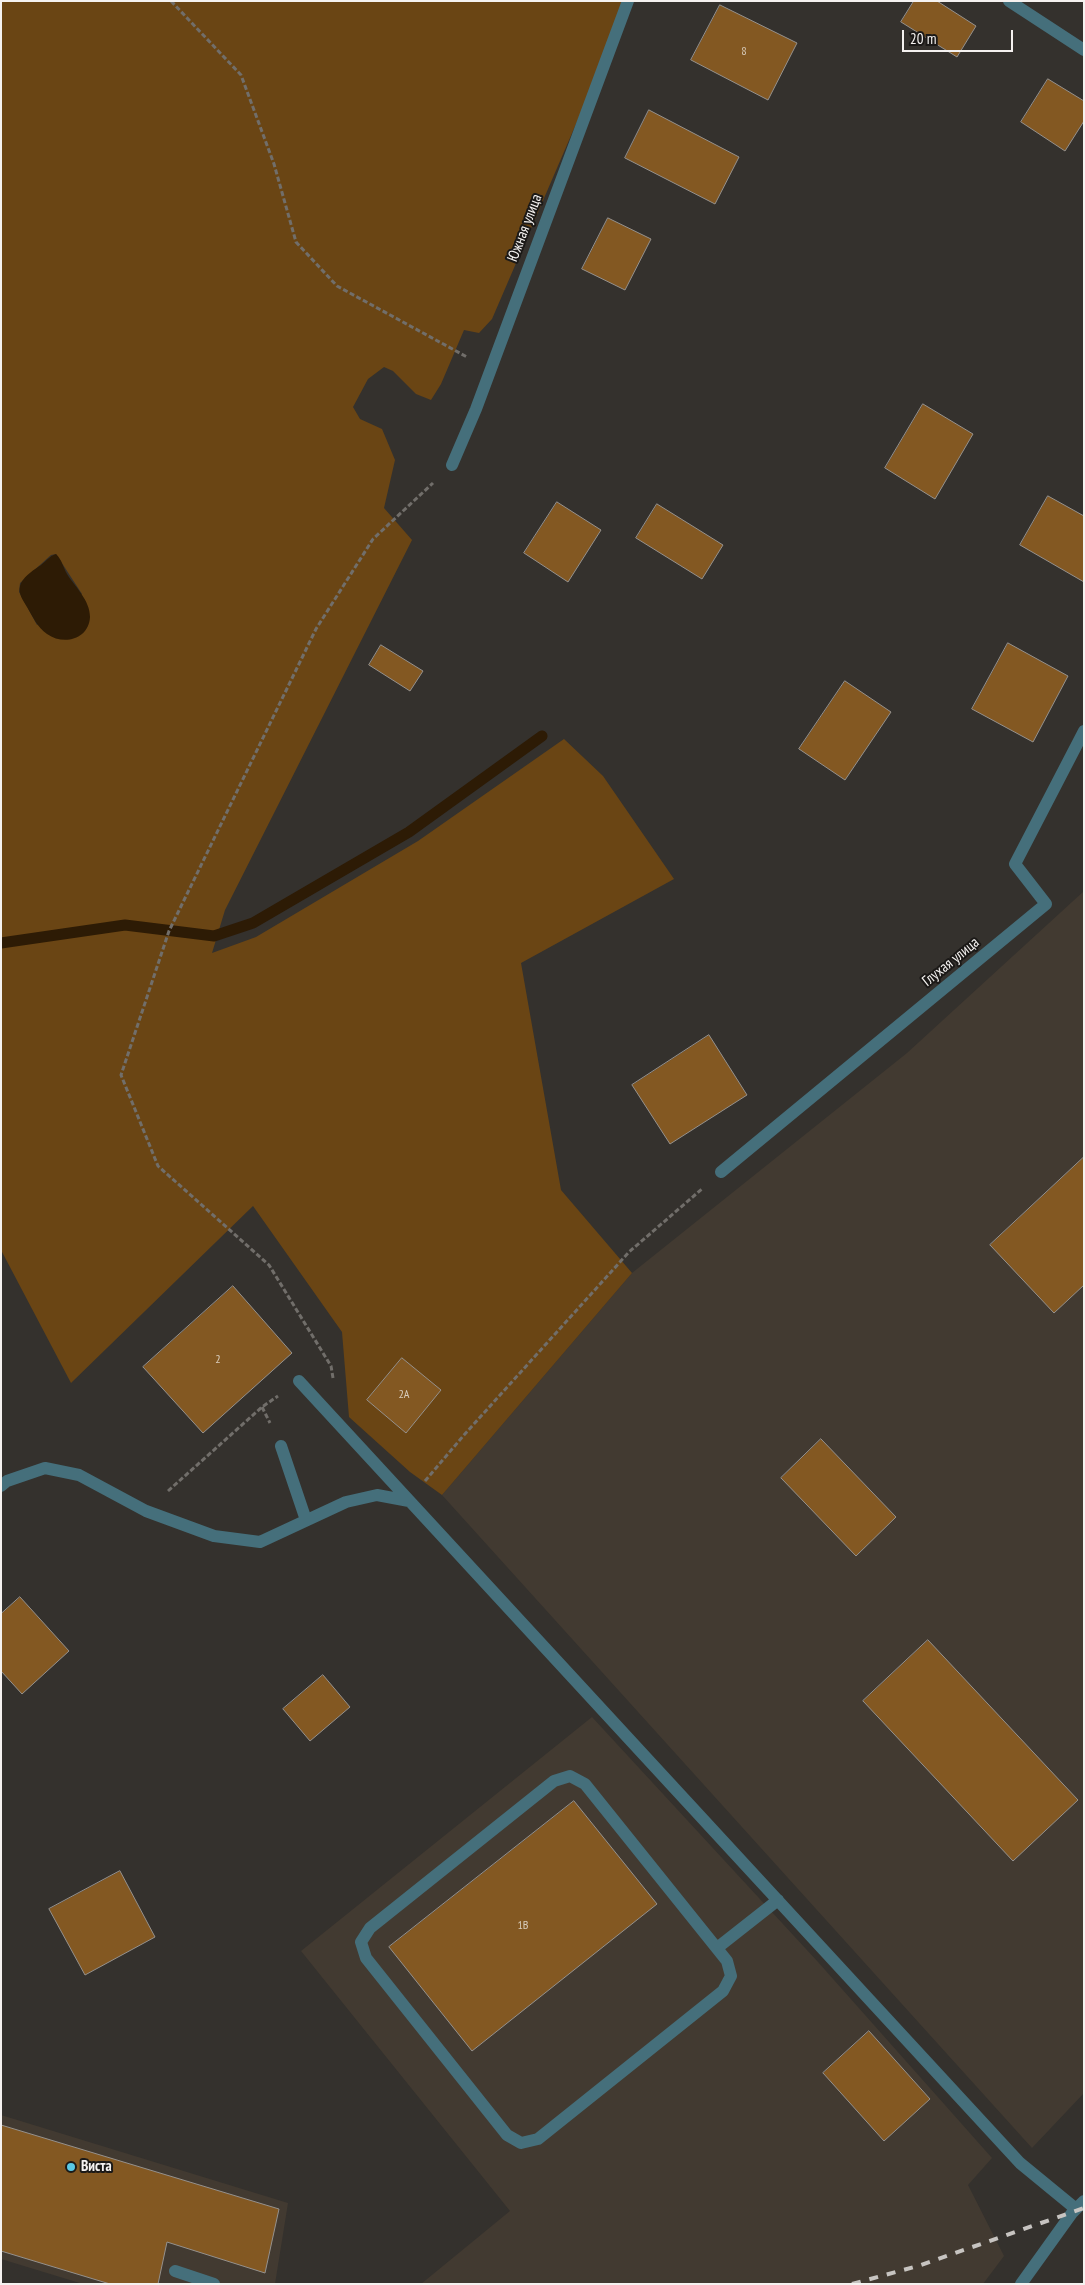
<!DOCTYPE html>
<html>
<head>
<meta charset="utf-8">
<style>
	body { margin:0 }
	#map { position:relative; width:1085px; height:2285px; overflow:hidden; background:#34312d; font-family:"PT Sans Narrow",sans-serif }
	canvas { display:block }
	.frame { position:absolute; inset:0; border:2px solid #f5f2f0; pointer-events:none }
	.scale { position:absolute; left:902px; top:30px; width:111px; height:22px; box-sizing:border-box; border:2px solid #f5f2f0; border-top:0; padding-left:6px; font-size:15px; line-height:18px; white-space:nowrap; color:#f5f2f0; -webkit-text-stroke:4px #1b1917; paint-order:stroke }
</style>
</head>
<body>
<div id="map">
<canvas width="1085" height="2285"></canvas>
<div class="frame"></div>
<div class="scale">20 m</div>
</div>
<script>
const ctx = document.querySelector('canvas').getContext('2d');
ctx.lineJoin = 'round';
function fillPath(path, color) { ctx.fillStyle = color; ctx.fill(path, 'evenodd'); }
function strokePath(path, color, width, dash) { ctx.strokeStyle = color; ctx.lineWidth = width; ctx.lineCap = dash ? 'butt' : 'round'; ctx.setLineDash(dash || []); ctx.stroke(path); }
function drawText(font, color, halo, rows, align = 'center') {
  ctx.font = font + ' "PT Sans Narrow",sans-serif'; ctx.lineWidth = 4; ctx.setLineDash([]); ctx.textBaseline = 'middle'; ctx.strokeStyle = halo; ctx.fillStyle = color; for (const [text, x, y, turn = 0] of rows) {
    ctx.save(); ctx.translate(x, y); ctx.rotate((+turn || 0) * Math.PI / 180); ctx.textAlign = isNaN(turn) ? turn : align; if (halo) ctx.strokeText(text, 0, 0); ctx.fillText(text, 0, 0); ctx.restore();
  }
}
fillPath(new Path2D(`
	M1084 891V2093L1032 2148 442 1495 632 1273 907 1053Z
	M592 1717 818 1962 992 2158 968 2185 1004 2256 983 2284H421L510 2211 301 1951Z
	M1 2115 288 2203 275 2284H83L1 2259Z`), '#423a31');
fillPath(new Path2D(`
	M1 1H622L619 24 492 319 479 333 464 330 441 384 431 400 416 394 393 371 384 367 368 379 353 407 360 419 382 429 395 460 384 508 412 540 225 910 212 953 256 937 418 841 564 739 603 776 674 879 521 963 561 1190 632 1273 442 1495 410 1472 349 1417 342 1332 253 1206 71 1383 1 1250ZM56 554 82 594 37 625 19 592 20 583 51 555Z`), '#6a4514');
fillPath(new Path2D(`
	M56 554C62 560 63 567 67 574 75 587 90 600 90 617 89 639 64 646 47 634 37 627 33 617 27 607 23 600 18 594 20 586 22 578 32 571 38 567 45 563 49 556 56 554Z`), '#2d1b05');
strokePath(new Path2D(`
	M1 943 125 925 214 936 253 923 409 832 542 736`), '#2d1b05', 11);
const building = new Path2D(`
	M914 1H937L976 26 957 57 901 22Z
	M720 5 797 43 768 100 691 60Z
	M1048 79 1084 101V121L1065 151 1021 122Z
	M649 110 739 157 715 204 625 158Z
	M608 218 651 239 625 290 582 269Z
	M923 404 973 434 935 499 885 468Z
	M1048 496 1084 516V582L1020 545Z
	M557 502 601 530 568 582 524 553Z
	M657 504 723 545 702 579 636 538Z
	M1008 643 1068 676 1033 742 972 709Z
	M381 645 423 671 410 691 369 665Z
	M845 681 891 712 845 780 799 749Z
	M709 1035 747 1095 670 1144 632 1085Z
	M1084 1157V1285L1054 1313 990 1245Z
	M233 1286 292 1353 203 1433 143 1367Z
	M402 1358 441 1390 406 1433 367 1400Z
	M821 1439 896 1517 856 1556 781 1478Z
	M20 1597 69 1651 22 1694 1 1671V1614Z
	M928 1640 1078 1800 1013 1861 863 1701Z
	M323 1675 350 1707 310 1741 283 1709Z
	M574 1801 657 1904 472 2051 389 1947Z
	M120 1871 155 1937 85 1975 49 1909Z
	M869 2031 930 2099 884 2141 823 2073Z
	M1 2125 279 2209 265 2273 167 2242 158 2284H110L1 2251Z`);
fillPath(building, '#835822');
strokePath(building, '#95918d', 1);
strokePath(new Path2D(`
	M171 1 241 75 274 164 296 242 337 286 467 357
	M333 1378 331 1366 269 1265 158 1166 121 1075 169 931 316 629 373 539 433 483
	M262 1407 270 1423
	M425 1481 464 1435 629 1252 703 1188
	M168 1491 262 1407 278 1396`), '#716e6a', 3, [5, 2.5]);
strokePath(new Path2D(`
	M1009 1 1084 50
	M452 465 476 409 628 1
	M721 1172 1046 904 1015 864 1084 731
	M299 1381 1020 2163 1076 2209
	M281 1446 306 1520
	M1 1486 7 1481 45 1468 79 1475 146 1511 214 1536 260 1542 346 1502 377 1495 409 1501
	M570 1776 585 1784 727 1961 731 1976 723 1991 538 2139 521 2143 507 2135 366 1958 361 1942 370 1928 554 1781Z
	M717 1948 778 1900
	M175 2271 214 2284
	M1021 2284 1072 2213 1084 2201`), '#456f7b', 12);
strokePath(new Path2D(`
	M852 2284 918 2266 1084 2208`), '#c7c4c1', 4, [9, 9]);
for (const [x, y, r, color] of [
	[71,2167,5,"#59c8e4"]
]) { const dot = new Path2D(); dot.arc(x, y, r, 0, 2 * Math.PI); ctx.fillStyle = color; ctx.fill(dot); strokePath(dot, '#1b1917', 2); }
drawText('12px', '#d8ccbc', null, [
	["8",744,52],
	["2",218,1360],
	["2А",404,1395],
	["1В",523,1926]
]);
drawText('15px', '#f5f2f0', '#1b1917', [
	["Южная улица",525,228,-69],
	["Глухая улица",951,962,-39]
]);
drawText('bold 15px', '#f5f2f0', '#1b1917', [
	["Виста",81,2167]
], 'left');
</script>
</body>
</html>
